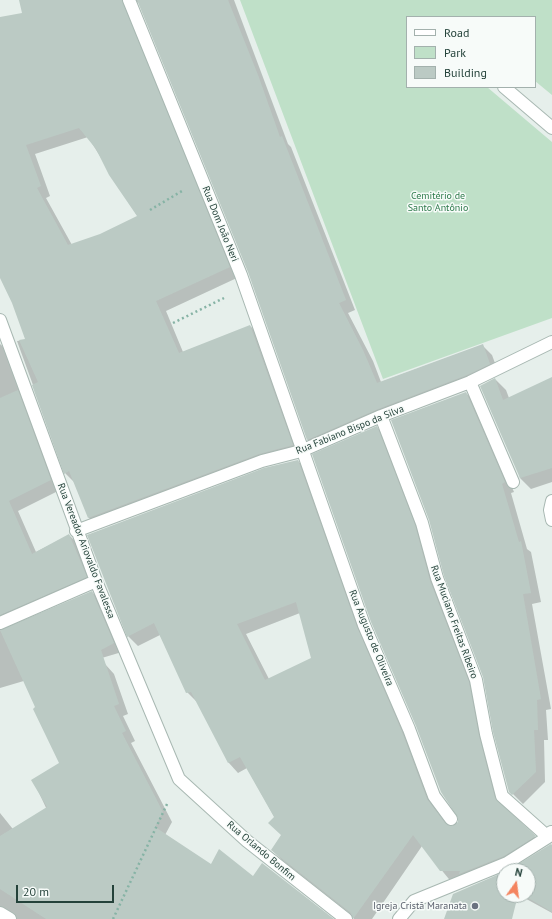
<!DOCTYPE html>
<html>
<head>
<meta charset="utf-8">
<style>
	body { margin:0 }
	#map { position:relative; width:552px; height:919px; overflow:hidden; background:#e6efeb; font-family:"PT Sans",sans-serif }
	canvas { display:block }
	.legend { position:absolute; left:406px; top:16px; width:130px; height:72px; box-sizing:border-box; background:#f7fbf9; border:1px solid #a3b1ad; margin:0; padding:5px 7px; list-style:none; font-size:12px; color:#24423a }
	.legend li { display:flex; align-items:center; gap:8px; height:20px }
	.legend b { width:20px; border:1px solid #a3b1ad }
	.north { position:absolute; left:496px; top:863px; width:40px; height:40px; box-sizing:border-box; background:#f7fbf9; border:1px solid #a3b1ad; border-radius:50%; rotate:14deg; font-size:11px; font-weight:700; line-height:16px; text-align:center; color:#24423a }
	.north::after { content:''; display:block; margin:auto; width:14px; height:18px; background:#f4845f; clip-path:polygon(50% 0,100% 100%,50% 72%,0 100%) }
	.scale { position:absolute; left:16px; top:885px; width:98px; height:18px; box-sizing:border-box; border:2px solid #24423a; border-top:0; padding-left:5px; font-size:12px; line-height:14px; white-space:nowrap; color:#24423a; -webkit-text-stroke:3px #f7fbf9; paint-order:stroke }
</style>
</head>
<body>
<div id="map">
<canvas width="552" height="919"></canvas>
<ul class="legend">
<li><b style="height:5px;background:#fff"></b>Road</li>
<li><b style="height:11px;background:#bfe0c8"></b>Park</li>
<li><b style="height:11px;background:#bbcac4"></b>Building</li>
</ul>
<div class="north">N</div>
<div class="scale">20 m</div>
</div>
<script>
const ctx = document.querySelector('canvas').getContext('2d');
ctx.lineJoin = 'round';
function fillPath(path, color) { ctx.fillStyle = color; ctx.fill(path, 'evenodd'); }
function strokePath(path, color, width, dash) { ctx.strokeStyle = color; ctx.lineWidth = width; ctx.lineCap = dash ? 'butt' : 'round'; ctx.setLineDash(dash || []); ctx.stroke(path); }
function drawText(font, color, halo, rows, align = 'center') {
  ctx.font = font + ' "PT Sans",sans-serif'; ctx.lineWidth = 3; ctx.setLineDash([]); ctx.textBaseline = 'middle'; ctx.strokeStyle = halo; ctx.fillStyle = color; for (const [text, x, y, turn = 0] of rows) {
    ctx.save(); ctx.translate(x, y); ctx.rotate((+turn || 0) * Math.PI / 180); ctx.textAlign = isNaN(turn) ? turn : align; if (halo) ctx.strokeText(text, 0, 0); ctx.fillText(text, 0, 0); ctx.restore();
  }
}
fillPath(new Path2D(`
	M240 0H552V95L535 81V17H407V87H487L552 142V318L383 379Z`), '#bfe0c8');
fillPath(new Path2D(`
	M20 0H234L288 144 291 147 355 310 348 313 373 361 381 382 482 345 492 355 499 374 318 449 308 440 249 272 139 2 136 3 239 277 166 311 183 352 250 326 260 335 302 455 270 463 99 528 89 518 74 482 65 473 17 341 26 340 13 303 0 275V18L23 14ZM88 137 138 217 100 235 72 245 46 198 50 196 35 154Z
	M0 344 10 353 60 490 18 511 36 552 69 535 79 545 96 587 3 629 92 592 102 602 122 652 0 688Z
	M552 378V482L531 489 520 478 495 379 506 390 509 398Z
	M466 393 476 403 514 492 511 493 527 549 531 552 541 602 532 604 551 709 546 710 548 740H544L545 782 523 804 510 791Z
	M377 427 386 437 478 693 488 746 504 808 544 846 457 889 422 846 372 919H354L353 916 282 860 272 850 282 836 275 818 247 768 238 773 229 763 197 702 187 692 160 635 138 646 128 636 298 461 307 470 436 810 448 826 452 828 459 823V818ZM300 613 312 659 269 679 246 634Z
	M105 664 114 674 128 714 123 716 135 741 131 743 172 822 165 835 211 866 253 878 332 919H98L33 780 60 764Z
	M0 813 85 919H17L11 915 0 919Z
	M552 847V913L519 895H528V871H510Z`), '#0003');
fillPath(new Path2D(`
	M19 0H122L230 267 156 301 179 353 250 325 293 445 259 454 88 518 69 471 64 474 32 385 38 382 19 340 25 339 12 303 0 278V17L22 13ZM79 128 96 149 109 175 137 216 100 234 68 245 37 188 41 186 26 145Z
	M137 0H228L258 75 280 137 282 136 346 300 339 303 363 350 377 383 483 344 490 364 467 375 378 409 307 440 248 272Z
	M552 377V468L520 478 480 386 495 378 503 400Z
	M18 390 51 480 9 501 32 554 69 534 87 577 0 615V398Z
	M466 392 505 482 502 484 519 542 521 541 531 593 523 594 541 699 537 700 538 730H534L536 772 512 795 509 792 493 732 483 677 444 576 429 520 391 420Z
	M377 426 415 525 430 581 469 682 479 736 495 798 536 836 504 856 459 874 460 871H440L413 835 353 919 351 913 271 850 281 835 268 823 274 817 240 757 228 763 191 692 186 693 154 623 127 637 87 535 264 468 298 460 357 627 402 732 427 799 445 823 452 826 458 822V818L441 792 416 726 371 622 312 454ZM296 602 311 658 265 680 237 624Z
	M92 591 114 643 101 650 119 704 114 706 126 731 122 733 163 812 155 827 211 864 219 849 253 876 262 863 334 919H46L0 889V836L47 807 31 780 59 763 33 709 35 707 0 630Z
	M551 844 552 845V912L523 895H528V871H507Z
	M504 872V895H518L512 919H444L453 894Z`), '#bbcac4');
const minor = new Path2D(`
	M129 0 241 275 364 625 409 729 434 796 451 819
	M504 87 552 128
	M0 320 96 581 179 779 247 841 346 919
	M470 382 513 482
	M381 416 422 523 437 578 476 680 486 734 502 796 548 837
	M552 501 550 510 552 520
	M76 531 262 461 301 451 381 416 470 382 552 342
	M0 623 96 581
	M0 913 10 919
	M399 919 414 901 507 863 548 837 551 832`);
strokePath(minor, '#a8b8b2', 14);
strokePath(new Path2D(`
	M150 210 182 191
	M173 323 224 298
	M113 919 168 802`), '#86b3a5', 2.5, [2, 3]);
strokePath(minor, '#fff', 12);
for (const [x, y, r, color] of [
	[475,906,4,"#6b7280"]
]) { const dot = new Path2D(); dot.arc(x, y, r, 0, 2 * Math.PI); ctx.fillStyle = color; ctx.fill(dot); strokePath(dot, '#f7fbf9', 1.5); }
drawText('10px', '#2d7a4b', '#f7fbf9', [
	["Cemitério de",438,196],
	["Santo Antônio",438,208]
]);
drawText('10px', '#24423a', '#f7fbf9', [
	["Rua Dom João Neri",220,224,68],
	["Rua Fabiano Bispo da Silva",350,430,-22],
	["Rua Vereador Ariovaldo Favalessa",86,551,69],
	["Rua Muciano Freitas Ribeiro",454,622,70],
	["Rua Augusto de Oliveira",371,638,68],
	["Rua Orlando Bonfim",261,851,40]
]);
drawText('10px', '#5b616d', '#f7fbf9', [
	["Igreja Cristã Maranata",467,906]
], 'right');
</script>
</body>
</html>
